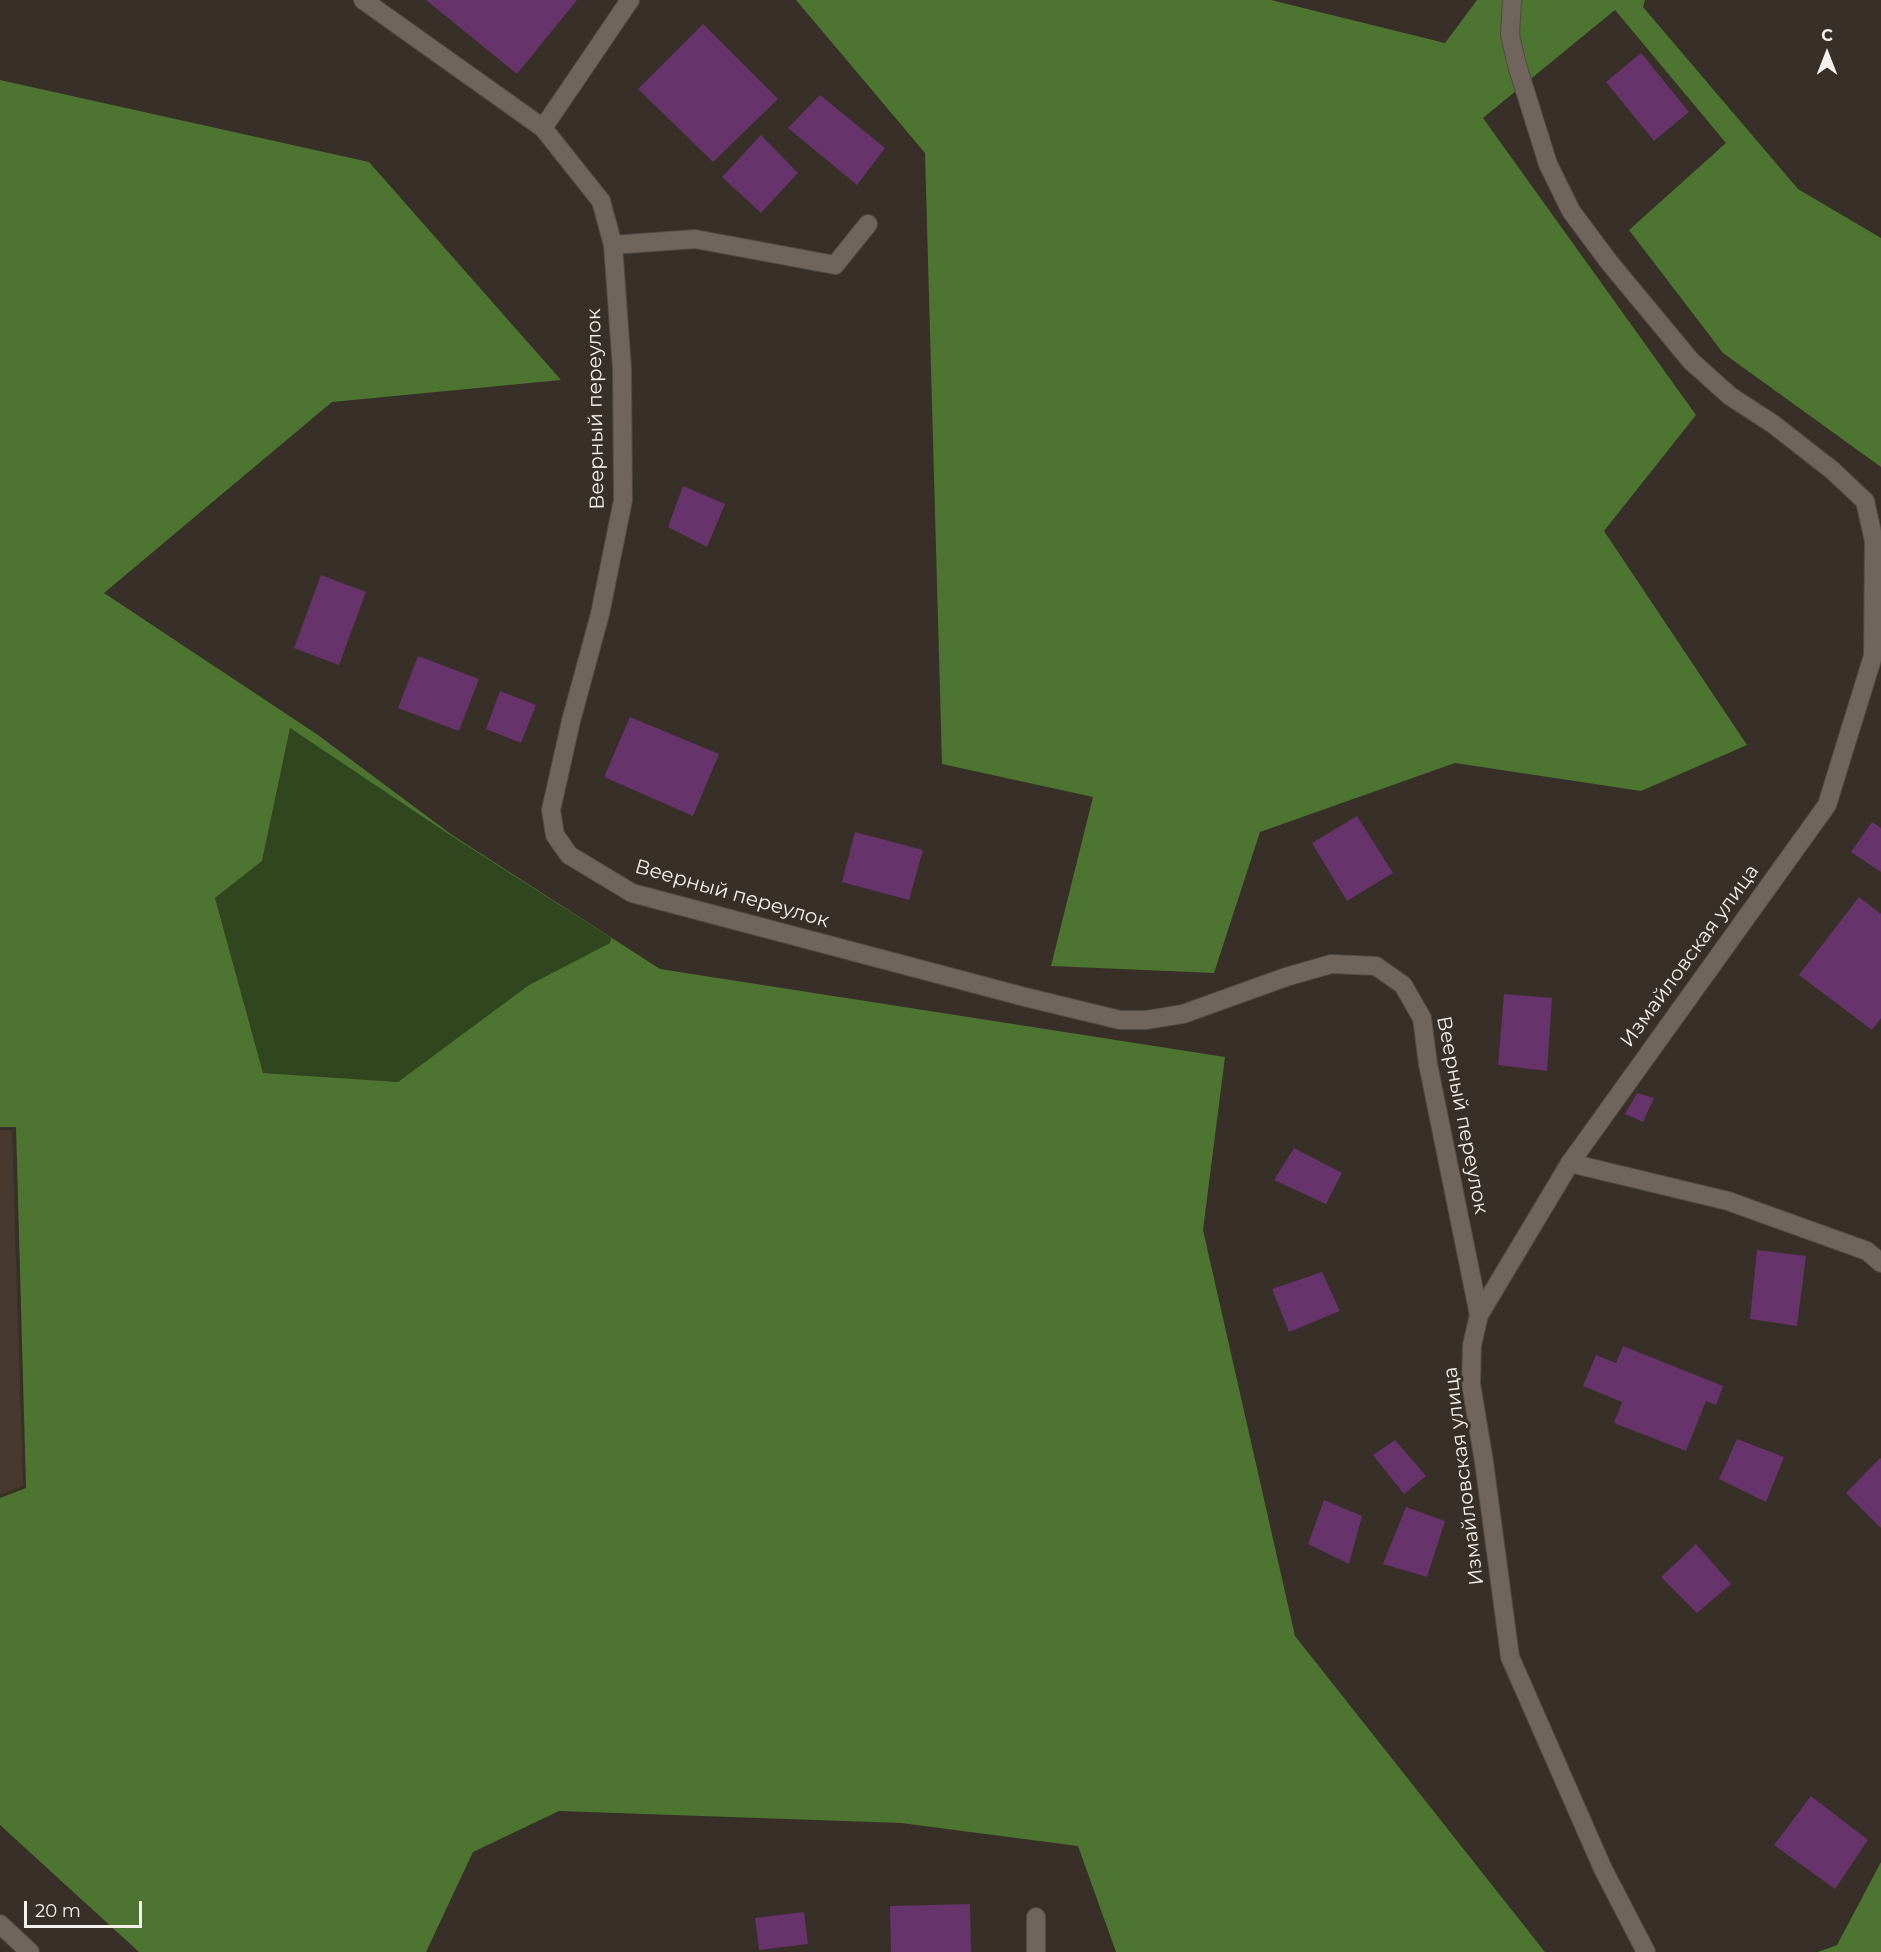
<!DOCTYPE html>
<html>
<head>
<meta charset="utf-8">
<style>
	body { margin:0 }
	#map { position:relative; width:1881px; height:1952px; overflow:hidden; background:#382f28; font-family:Montserrat,sans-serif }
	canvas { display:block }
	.north { position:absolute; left:1797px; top:24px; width:60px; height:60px; -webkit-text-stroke:4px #382f28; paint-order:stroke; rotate:0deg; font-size:16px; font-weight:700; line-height:24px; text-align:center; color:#f5f0eb }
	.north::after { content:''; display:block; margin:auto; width:21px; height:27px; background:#f5f0eb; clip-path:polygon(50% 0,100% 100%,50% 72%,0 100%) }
	.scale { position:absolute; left:24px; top:1901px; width:118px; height:27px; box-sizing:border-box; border:3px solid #f5f0eb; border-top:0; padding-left:8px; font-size:18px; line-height:21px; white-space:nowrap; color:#f5f0eb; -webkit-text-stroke:4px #382f28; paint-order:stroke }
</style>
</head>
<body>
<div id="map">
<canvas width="1881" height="1952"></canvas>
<div class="north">С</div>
<div class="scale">20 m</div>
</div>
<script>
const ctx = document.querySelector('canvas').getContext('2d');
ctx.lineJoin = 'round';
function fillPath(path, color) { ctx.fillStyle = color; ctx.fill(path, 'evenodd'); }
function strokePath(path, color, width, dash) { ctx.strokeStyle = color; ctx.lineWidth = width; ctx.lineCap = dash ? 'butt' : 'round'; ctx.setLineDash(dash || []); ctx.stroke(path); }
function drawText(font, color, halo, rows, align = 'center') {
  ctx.font = font + ' Montserrat,sans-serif'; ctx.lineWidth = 6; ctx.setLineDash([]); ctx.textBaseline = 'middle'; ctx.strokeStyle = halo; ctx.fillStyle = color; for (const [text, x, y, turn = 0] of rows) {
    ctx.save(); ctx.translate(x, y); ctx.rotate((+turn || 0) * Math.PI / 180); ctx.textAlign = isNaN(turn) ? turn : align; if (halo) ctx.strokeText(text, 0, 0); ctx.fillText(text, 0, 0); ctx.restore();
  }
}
fillPath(new Path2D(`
	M0 1130H12L23 1486 0 1495Z`), '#47392e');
fillPath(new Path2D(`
	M290 727 450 835 612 939 610 943 529 985 398 1082 263 1073 215 898 262 861Z`), '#2f461f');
fillPath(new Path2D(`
	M796 0H1271L1445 43 1477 0H1645L1643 7 1798 189 1881 238V467L1723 353 1629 230 1726 143 1615 10 1483 118 1696 415 1604 531 1747 745 1641 791 1455 763 1260 832 1214 973 1051 966 1093 797 942 764 925 153Z
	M0 80 369 162 561 380 332 402 104 593 318 735 452 835 660 969 1225 1057 1203 1230 1295 1636 1545 1952H1116L1078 1846 901 1823 559 1811 473 1852 426 1952H139L0 1825V1498L26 1488 16 1127H0ZM290 728 450 835 611 938 610 943 529 985 398 1082 263 1073 215 898 262 861Z
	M1881 1862V1952H1818L1837 1945Z`), '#4d7430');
fillPath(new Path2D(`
	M426 0H577L517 74Z
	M703 24 778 99 713 162 638 89Z
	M1641 53 1689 112 1654 141 1606 82Z
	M820 95 885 148 857 185 788 128Z
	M761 135 798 173 761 213 722 177Z
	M683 486 725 504 707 547 668 527Z
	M321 575 366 592 339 665 294 648Z
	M418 656 479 679 459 731 398 708Z
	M500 691 536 705 521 743 486 729Z
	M630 717 719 754 693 816 604 777Z
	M1357 816 1393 873 1347 901 1312 843Z
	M1872 822 1881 828V872L1851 852Z
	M855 832 923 850 909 900 842 882Z
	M1859 897 1881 914V1018L1872 1030 1799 975Z
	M1504 994 1552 998 1547 1071 1498 1065Z
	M1637 1093 1654 1098 1643 1122 1625 1114Z
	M1294 1148 1342 1173 1326 1204 1274 1180Z
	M1757 1250 1806 1256 1797 1326 1750 1319Z
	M1322 1272 1340 1311 1289 1332 1272 1289Z
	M1623 1346 1723 1386 1716 1405 1706 1401 1686 1451 1614 1423 1622 1402 1583 1386 1596 1355 1616 1363Z
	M1737 1439 1784 1457 1766 1502 1719 1479Z
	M1395 1440 1426 1476 1404 1494 1373 1455Z
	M1880 1458 1881 1459V1528L1846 1493Z
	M1324 1500 1362 1516 1349 1564 1308 1544Z
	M1406 1507 1445 1521 1427 1577 1383 1564Z
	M1696 1544 1731 1584 1697 1613 1661 1577Z
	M1811 1796 1868 1840 1835 1889 1774 1845Z
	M970 1904 971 1952H891L890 1906Z
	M804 1912 808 1944 759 1950 755 1918Z`), '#66336b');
const lane = new Path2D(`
	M363 0 543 128 601 201
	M543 128 630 0
	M613 245 695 239 835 265 868 224
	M1570 1163 1728 1201 1867 1251 1881 1263
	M1036 1952V1917`);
const street = new Path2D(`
	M601 201 613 245 622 369 623 500 600 614 571 721 551 810 555 835 569 855 632 893 1025 997 1120 1020H1146L1183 1014 1286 977 1331 964 1376 966 1403 985 1422 1018 1428 1064 1479 1315`);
const secondary = new Path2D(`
	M1512 0 1510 35 1517 65 1548 164 1571 211 1609 262 1691 361 1730 396 1773 424 1832 470 1865 501 1874 541 1873 656 1827 805 1570 1163 1479 1315 1472 1345 1471 1384 1484 1462 1510 1657 1603 1869 1646 1952
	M0 1924 30 1952`);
strokePath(lane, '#524b45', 20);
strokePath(street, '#524b45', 20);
strokePath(secondary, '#524b45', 20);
strokePath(lane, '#6f655d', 18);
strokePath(street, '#6f655d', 18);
strokePath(secondary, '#6f655d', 18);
drawText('20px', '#f5f0eb', '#382f28', [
	["Веерный переулок",596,409,-91],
	["Веерный переулок",732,894,16],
	["Измайловская улица",1690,956,-54],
	["Веерный переулок",1462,1115,79],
	["Измайловская улица",1464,1476,-97]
]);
</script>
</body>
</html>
